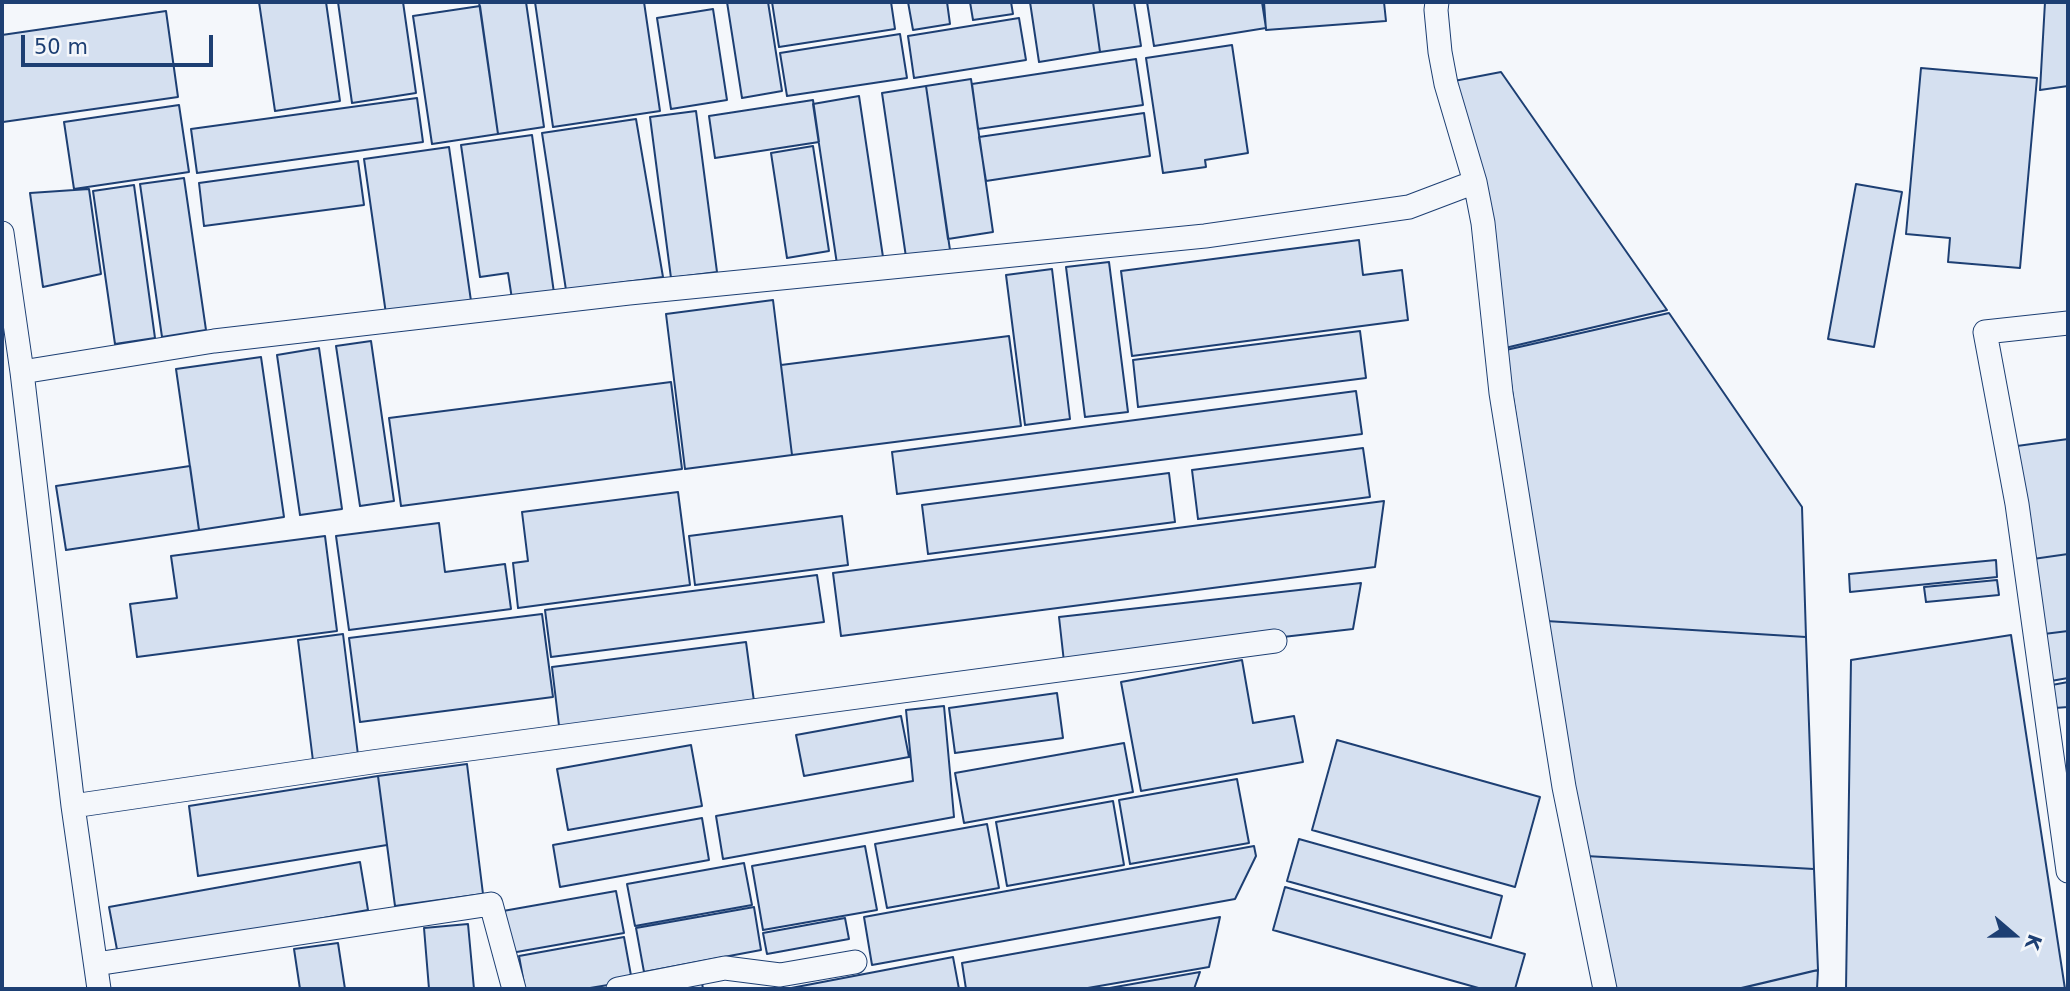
<!DOCTYPE html>
<html>
<head>
<meta charset="utf-8">
<style>
	body { margin:0 }
	#map { position:relative; width:2070px; height:991px; overflow:hidden; background:#f4f7fb; font-family:"DejaVu Sans",sans-serif }
	canvas { display:block }
	.frame { position:absolute; inset:0; border:4px solid #1d3f73; pointer-events:none }
	.north { position:absolute; left:1979px; top:900px; width:70px; height:70px; -webkit-text-stroke:5px #f4f7fb; paint-order:stroke; rotate:110deg; font-size:19px; font-weight:700; line-height:28px; text-align:center; color:#1d3f73 }
	.north::after { content:''; display:block; margin:auto; width:24px; height:32px; background:#1d3f73; clip-path:polygon(50% 0,100% 100%,50% 72%,0 100%) }
	.scale { position:absolute; left:21px; top:35px; width:192px; height:32px; box-sizing:border-box; border:4px solid #1d3f73; border-top:0; padding-left:9px; font-size:21px; line-height:24px; white-space:nowrap; color:#1d3f73; -webkit-text-stroke:5px #f4f7fb; paint-order:stroke }
</style>
</head>
<body>
<div id="map">
<canvas width="2070" height="991"></canvas>
<div class="frame"></div>
<div class="north">K</div>
<div class="scale">50 m</div>
</div>
<script>
const ctx = document.querySelector('canvas').getContext('2d');
ctx.lineJoin = 'round';
function fillPath(path, color) { ctx.fillStyle = color; ctx.fill(path, 'evenodd'); }
function strokePath(path, color, width, dash) { ctx.strokeStyle = color; ctx.lineWidth = width; ctx.lineCap = dash ? 'butt' : 'round'; ctx.setLineDash(dash || []); ctx.stroke(path); }
const building = new Path2D(`
	M259 2H326L340 101 275 111Z
	M338 2H403L416 93 352 103Z
	M479 2H526L544 127 498 134Z
	M535 2H644L660 111 553 127Z
	M727 2H768L782 91 742 98Z
	M772 2H891L895 29 779 47Z
	M908 2H947L950 24 913 30Z
	M970 2H1011L1013 14 973 20Z
	M1030 2H1093L1100 52 1039 62Z
	M1093 2H1134L1141 46 1100 52Z
	M1147 2H1262L1266 28 1154 46Z
	M1264 2H1384L1386 21 1266 30Z
	M2045 2H2068V86L2040 90Z
	M480 6 498 134 432 144 413 16Z
	M713 9 727 100 671 109 657 18Z
	M166 11 178 97 3 122 2 35Z
	M1019 18 1026 60 914 78 908 36Z
	M900 34 907 78 787 96 780 53Z
	M1232 45 1248 153 1205 160 1206 167 1163 173 1146 58Z
	M1136 59 1143 105 978 129 972 84Z
	M1921 68 2037 78 2020 268 1948 262 1950 238 1906 234Z
	M1501 72 1667 310 1505 348 1454 81Z
	M971 79 993 232 948 239 926 86Z
	M926 86 950 250 906 257 882 93Z
	M859 96 883 257 837 264 813 104Z
	M417 98 423 142 197 173 191 129Z
	M813 100 819 142 715 158 709 116Z
	M179 105 189 172 74 189 64 122Z
	M696 111 717 272 671 278 650 117Z
	M1144 113 1150 156 986 181 979 137Z
	M636 119 663 277 566 290 542 133Z
	M532 135 554 293 512 299 508 273 480 277 461 145Z
	M813 146 829 251 787 258 771 153Z
	M449 147 471 301 386 314 364 159Z
	M358 161 364 205 204 226 199 183Z
	M184 178 206 330 162 337 140 184Z
	M1856 184 1902 192 1874 347 1828 339Z
	M134 185 155 338 115 344 93 191Z
	M89 189 101 274 43 287 30 193Z
	M1359 240 1363 275 1402 270 1408 320 1132 356 1121 271Z
	M1109 262 1128 412 1085 417 1066 267Z
	M1052 269 1070 419 1025 425 1006 275Z
	M773 300 792 455 685 469 666 314Z
	M1669 313 1802 507 1806 637 1546 621 1506 350Z
	M1360 331 1366 378 1138 407 1133 360Z
	M1009 336 1021 426 792 455 781 365Z
	M371 341 394 501 360 506 336 346Z
	M319 348 342 509 300 515 277 355Z
	M261 357 284 517 199 530 176 369Z
	M671 382 682 469 401 506 389 418Z
	M1356 391 1362 434 897 494 892 452Z
	M2068 439V554L2033 559 2017 446Z
	M1363 448 1370 497 1198 519 1192 470Z
	M190 466 199 530 66 550 56 486Z
	M1169 473 1175 522 928 554 922 505Z
	M678 492 690 585 518 608 513 563 528 561 522 512Z
	M1384 501 1375 567 841 636 833 573Z
	M842 516 848 565 695 585 689 536Z
	M439 523 445 572 505 564 511 609 349 630 336 536Z
	M325 536 337 631 137 657 130 604 177 598 171 556Z
	M2068 554V631L2044 634 2033 559Z
	M1996 560 1997 577 1850 592 1849 574Z
	M817 575 824 622 551 657 545 610Z
	M1997 580 1999 595 1926 602 1924 587Z
	M1361 583 1353 629 1064 662 1059 617Z
	M542 614 553 697 360 722 349 638Z
	M1546 621 1806 637 1814 869 1586 856Z
	M2068 631V678L2051 681 2044 634Z
	M343 634 359 763 314 769 298 640Z
	M2011 635 2065 989H1846L1851 660Z
	M746 642 755 709 560 734 552 667Z
	M1242 660 1253 723 1294 716 1303 762 1141 791 1121 682Z
	M2068 682V707L2055 708 2052 685Z
	M1057 693 1063 738 955 753 949 708Z
	M944 706 954 817 723 859 716 816 913 781 906 710Z
	M901 716 909 757 804 776 796 735Z
	M1337 740 1540 797 1515 887 1312 830Z
	M1124 743 1133 792 964 823 955 773Z
	M691 745 702 806 568 830 557 769Z
	M467 764 483 894 395 906 378 776Z
	M378 776 387 845 198 876 189 806Z
	M1237 779 1249 843 1130 864 1119 800Z
	M1113 801 1124 865 1007 886 996 822Z
	M702 818 709 860 560 887 553 845Z
	M987 824 999 888 887 908 875 844Z
	M1299 839 1502 896 1491 938 1287 881Z
	M865 846 877 910 763 930 752 866Z
	M1254 846 1256 856 1235 899 872 965 864 917Z
	M1586 856 1814 869 1818 970 1738 989H1609Z
	M360 862 368 910 118 955 109 907Z
	M744 863 752 905 635 926 627 884Z
	M1285 887 1525 954 1515 989H1482L1273 930Z
	M616 891 624 933 511 953 503 911Z
	M754 907 761 950 644 972 636 928Z
	M1220 917 1209 967 1082 989H966L962 963Z
	M845 918 849 939 767 954 763 933Z
	M468 924 474 989H429L424 928Z
	M624 937 632 981 584 989H525L519 956Z
	M338 943 345 989H300L294 949Z
	M953 957 959 989H786Z
	M1818 970 1817 989H1737L1813 971Z
	M1200 972 1194 989H1104Z
	M702 983 703 989H672Z`);
fillPath(building, '#d5e0f0');
strokePath(building, '#1d3f73', 2);
const minor = new Path2D(`
	M1437 2 1436 10 1440 52 1446 84 1475 182 1483 223 1501 393 1564 787 1605 989
	M2 233 22 372 73 806 99 989
	M2068 323 1985 332 2017 504 2068 871
	M22 372 214 341 629 293 1205 236 1409 207 1475 182
	M73 806 372 762 1275 641
	M96 964 491 904 514 989
	M618 989 725 968 780 975 855 962`);
strokePath(minor, '#1d3f73', 25);
strokePath(minor, '#f4f7fb', 23);
</script>
</body>
</html>
